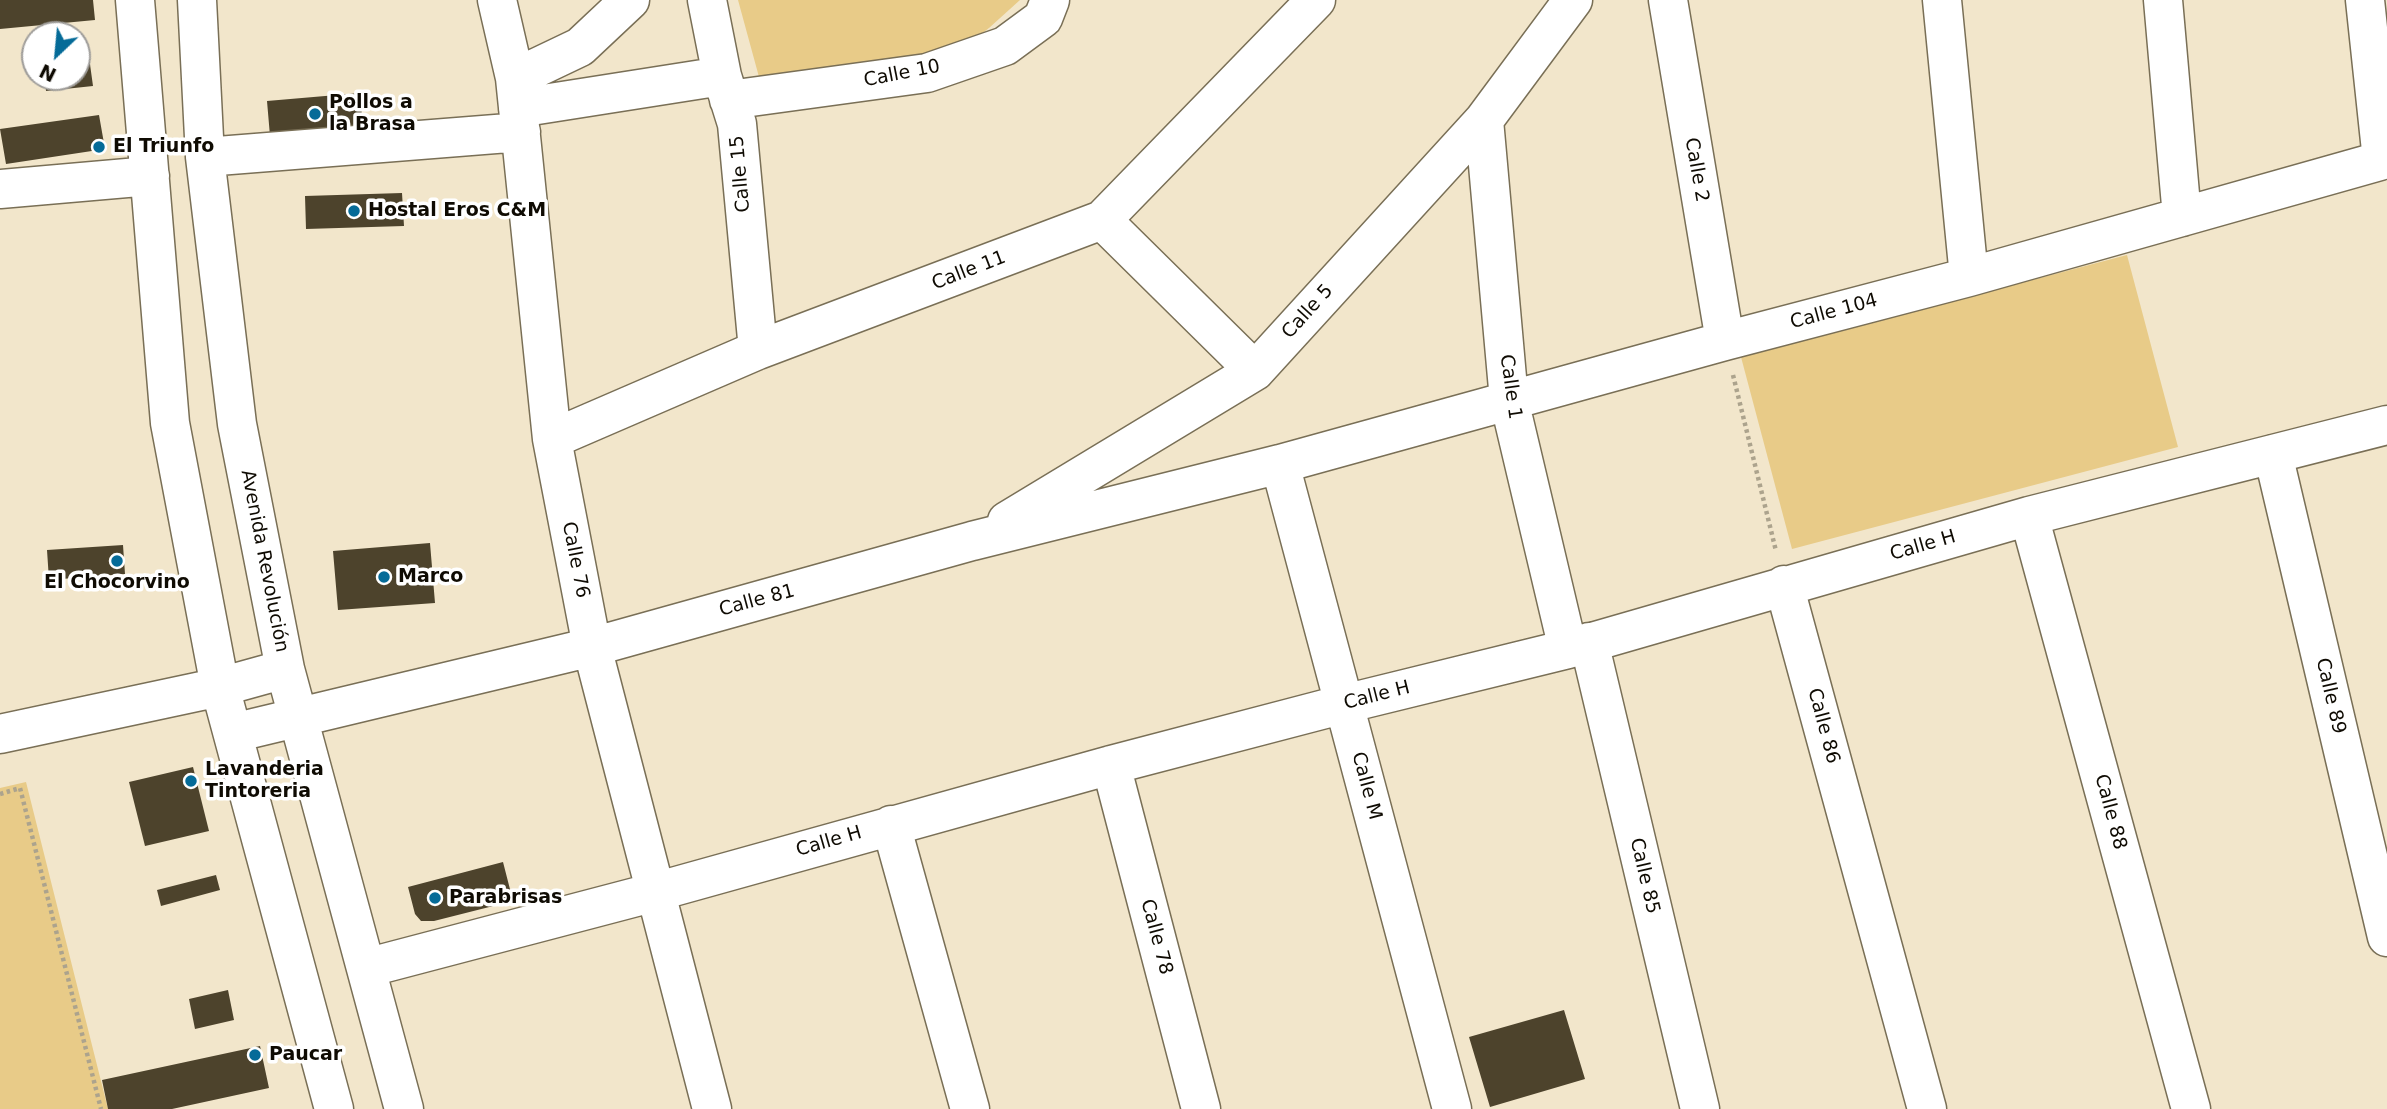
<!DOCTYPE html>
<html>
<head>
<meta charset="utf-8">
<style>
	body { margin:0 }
	#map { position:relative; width:2387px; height:1109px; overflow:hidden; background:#f2e6cb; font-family:"DejaVu Sans",sans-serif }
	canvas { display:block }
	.north { position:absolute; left:21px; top:21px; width:70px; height:70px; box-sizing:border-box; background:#fff; border:2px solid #9f9d9a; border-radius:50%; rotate:206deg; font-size:19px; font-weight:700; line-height:28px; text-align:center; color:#0f0b03 }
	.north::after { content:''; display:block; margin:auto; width:24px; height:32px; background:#056b98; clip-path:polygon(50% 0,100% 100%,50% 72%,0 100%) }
</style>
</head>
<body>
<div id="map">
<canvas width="2387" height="1109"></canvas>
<div class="north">N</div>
</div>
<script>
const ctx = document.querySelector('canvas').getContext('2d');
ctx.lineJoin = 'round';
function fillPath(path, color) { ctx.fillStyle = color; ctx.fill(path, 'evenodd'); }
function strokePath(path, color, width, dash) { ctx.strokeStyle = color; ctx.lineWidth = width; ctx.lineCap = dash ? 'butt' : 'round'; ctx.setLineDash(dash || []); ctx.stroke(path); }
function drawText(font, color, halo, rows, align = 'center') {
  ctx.font = font + ' "DejaVu Sans",sans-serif'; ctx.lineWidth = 7; ctx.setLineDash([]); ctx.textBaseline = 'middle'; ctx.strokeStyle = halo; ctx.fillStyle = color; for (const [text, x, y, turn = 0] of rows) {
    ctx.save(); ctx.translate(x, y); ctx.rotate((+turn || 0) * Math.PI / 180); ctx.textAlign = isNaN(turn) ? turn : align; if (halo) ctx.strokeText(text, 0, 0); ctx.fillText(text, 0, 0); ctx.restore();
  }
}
fillPath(new Path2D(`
	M738 0H1020L989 28 958 52 765 99Z
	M2127 255 2178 447 1792 549 1741 357Z
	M26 782 108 1109H0V788Z`), '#e8cb88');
fillPath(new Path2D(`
	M0 0H93L95 20 0 29Z
	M89 57 93 86 46 91 45 77H77V58Z
	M360 93 363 128 270 136 267 101Z
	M99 115 105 149 6 164 0 129Z
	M402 193 404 226 306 229 305 196Z
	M430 543 435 603 338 610 333 551Z
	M123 545 125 574 49 580 47 550Z
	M193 767 209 831 145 846 129 782Z
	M503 862 513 901 434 921H421L415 914 408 887Z
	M216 875 220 890 161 906 157 890Z
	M228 990 234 1020 195 1029 189 999Z
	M1564 1010 1585 1079 1490 1107 1469 1037Z
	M260 1046 269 1088 172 1109H108L102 1080Z`), '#4d432c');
const minor = new Path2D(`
	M135 0 170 423 220 687 334 1109
	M197 0 205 157 237 424 285 669 404 1109
	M497 0 515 78 552 439 592 647 712 1109
	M707 0 722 76 737 124 758 350
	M1668 0 1725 341
	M1942 0 1969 277
	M2163 0 2182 217
	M2365 0 2382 160
	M515 78 580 47 630 0
	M729 100 927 73 1005 46 1043 18 1050 0
	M518 108 722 76
	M1484 120 1509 400 1568 649
	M205 157 521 132
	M0 189 150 176
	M1102 220 1255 371
	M552 439 758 350 1102 220 1316 0
	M2273 454 2387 937
	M1280 464 1452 1109
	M2029 516 2191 1109
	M1007 521 1255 371 1484 120 1573 0
	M1784 585 1927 1109
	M1589 642 1700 1109
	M233 733 592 647 972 541 1280 464 1725 341 1969 277 2387 159
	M0 734 220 687 285 669
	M1111 765 1201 1109
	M891 825 970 1109
	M366 968 655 892 1111 765 1344 704 1568 649 2029 516 2387 425`);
strokePath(minor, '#796f56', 41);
strokePath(new Path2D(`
	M1733 375 1776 551
	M0 794 20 788 101 1109`), '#aca38d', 4.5, [3.5, 3.5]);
strokePath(minor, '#fff', 38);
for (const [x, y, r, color] of [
	[315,114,7,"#056b98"],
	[99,147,7,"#056b98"],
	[354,211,7,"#056b98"],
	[117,561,7,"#056b98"],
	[384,577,7,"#056b98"],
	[191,781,7,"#056b98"],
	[435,898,7,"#056b98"],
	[255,1055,7,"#056b98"]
]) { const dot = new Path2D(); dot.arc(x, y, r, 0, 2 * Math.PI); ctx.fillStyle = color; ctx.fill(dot); strokePath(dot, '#fff', 2.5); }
drawText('19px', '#0f0b03', '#fff', [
	["Calle 10",902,74,-11],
	["Calle 2",1696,170,80],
	["Calle 15",741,174,-95],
	["Calle 11",969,271,-21],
	["Calle 5",1308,312,-48],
	["Calle 104",1834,312,-15],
	["Calle 1",1510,387,82],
	["Calle H",1923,546,-16],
	["Calle 76",575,560,79],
	["Avenida Revolución",264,561,79],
	["Calle 81",757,601,-15],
	["Calle H",1377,696,-14],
	["Calle 89",2330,696,77],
	["Calle 86",1823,726,75],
	["Calle M",1366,786,75],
	["Calle 88",2110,812,75],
	["Calle H",829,842,-16],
	["Calle 85",1644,876,77],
	["Calle 78",1156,937,75]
]);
drawText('bold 19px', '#0f0b03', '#fff', [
	["Pollos a",329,103],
	["la Brasa",329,125],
	["El Triunfo",113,147],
	["Hostal Eros C&M",368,211],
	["Marco",398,577],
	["El Chocorvino",117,583,"center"],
	["Lavanderia",205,770],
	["Tintoreria",205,792],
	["Parabrisas",449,898],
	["Paucar",269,1055]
], 'left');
</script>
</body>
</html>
